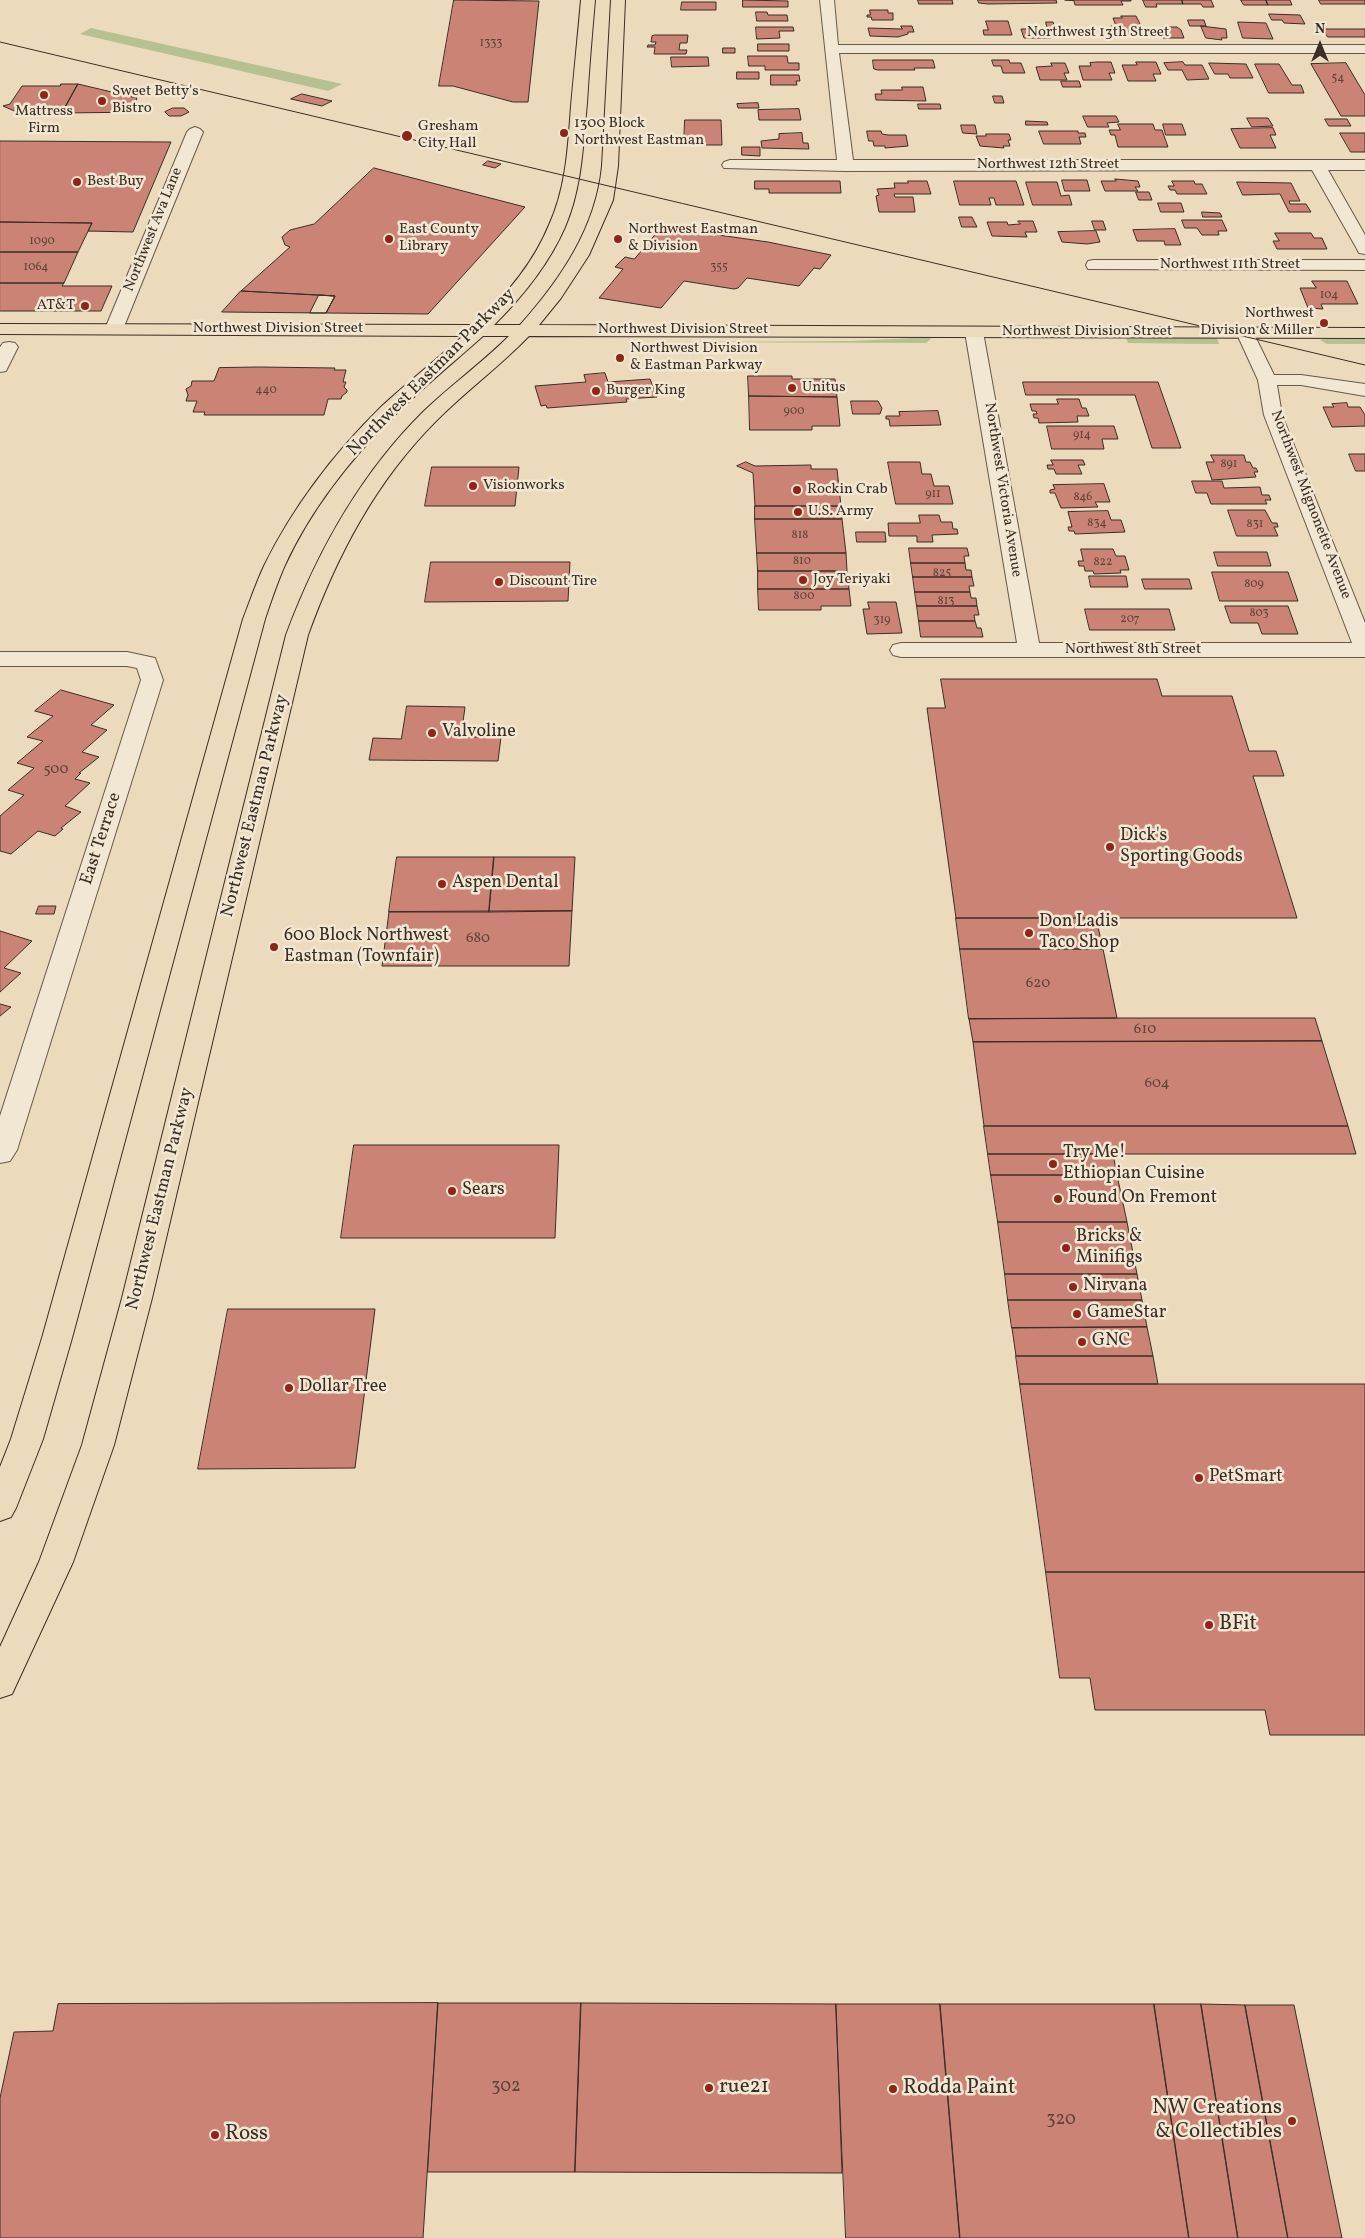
<!DOCTYPE html>
<html>
<head>
<meta charset="utf-8">
<style>
	body { margin:0 }
	#map { position:relative; width:1365px; height:2238px; overflow:hidden; background:#ebdabb; font-family:Vollkorn,serif }
	canvas { display:block }
	.north { position:absolute; left:1295px; top:20px; width:50px; height:50px; -webkit-text-stroke:4px #f2e7d3; paint-order:stroke; rotate:0deg; font-size:14px; font-weight:700; line-height:20px; text-align:center; color:#3b2e25 }
	.north::after { content:''; display:block; margin:auto; width:18px; height:22px; background:#3b2e25; clip-path:polygon(50% 0,100% 100%,50% 72%,0 100%) }
</style>
</head>
<body>
<div id="map">
<canvas width="1365" height="2238"></canvas>
<div class="north">N</div>
</div>
<script>
const ctx = document.querySelector('canvas').getContext('2d');
ctx.lineJoin = 'round';
function fillPath(path, color) { ctx.fillStyle = color; ctx.fill(path, 'evenodd'); }
function strokePath(path, color, width, dash) { ctx.strokeStyle = color; ctx.lineWidth = width; ctx.lineCap = dash ? 'butt' : 'round'; ctx.setLineDash(dash || []); ctx.stroke(path); }
function drawText(font, color, halo, rows, align = 'center') {
  ctx.font = font + ' Vollkorn,serif'; ctx.lineWidth = 5; ctx.setLineDash([]); ctx.textBaseline = 'middle'; ctx.strokeStyle = halo; ctx.fillStyle = color; for (const [text, x, y, turn = 0] of rows) {
    ctx.save(); ctx.translate(x, y); ctx.rotate((+turn || 0) * Math.PI / 180); ctx.textAlign = isNaN(turn) ? turn : align; if (halo) ctx.strokeText(text, 0, 0); ctx.fillText(text, 0, 0); ctx.restore();
  }
}
fillPath(new Path2D(`
	M91 28 342 84 328 91 80 34Z
	M933 337 926 343 666 342 852 341Z
	M1126 338H1217L1219 344 1128 343Z
	M1327 338H1365V344H1327L1320 340Z`), '#b6c091');
const building = new Path2D(`
	M454 0 539 1 528 102H513L453 86H439Z
	M743 0 788 1V7H743Z
	M918 0H952L953 4H919Z
	M978 0H1056L1057 3 988 4 979 3Z
	M1065 0H1131V1H1121L1123 5H1075L1074 1Z
	M1143 0H1182L1183 4H1156L1157 7H1146Z
	M1182 0H1211L1214 7H1203L1201 4H1183Z
	M1241 0H1266L1268 5H1244Z
	M1266 0H1290L1292 5H1268Z
	M1319 0H1365V4H1321Z
	M682 2H716V10H681Z
	M870 10H888V13H893V20H872L871 17H867V15H870Z
	M756 12H767L768 15H787L788 21H757Z
	M1269 14 1300 15 1305 24 1284 23 1282 20H1272Z
	M1121 16H1136L1144 32H1131L1132 35H1115L1111 26H1116L1113 18H1122Z
	M1188 20H1204L1206 26H1190Z
	M986 21H1008L1012 35H984L983 30H988Z
	M1046 22H1053L1057 32H1049L1051 38H1024L1021 29H1047Z
	M1238 22 1266 23 1273 39 1243 38Z
	M901 26H912L914 32H908V34L898 37 870 36 868 28 902 29Z
	M1201 26 1226 29 1227 38H1221L1222 40 1206 38Z
	M756 27H793L794 31H779L780 38 757 39Z
	M1163 27H1177L1181 30 1184 38H1163L1161 34H1149L1147 30H1164Z
	M1323 29H1365V37H1328Z
	M655 35H688L687 43H680L679 50H687L686 54H654L655 47H647L648 45H655L656 42H651L652 36Z
	M758 44H789V51H758Z
	M723 48H735V53H723Z
	M748 56H787L788 63H799V70H765V66H749Z
	M671 57H708L709 66 672 67Z
	M873 60H933L935 68H914L915 70H878L874 69Z
	M992 60H1009L1010 63H1021L1025 73H1003L1001 66H994Z
	M1096 62H1111L1115 73H1109L1112 80H1083L1079 66H1091L1090 63Z
	M1136 62H1156L1161 74H1153L1156 81H1128L1122 65H1137Z
	M1183 62 1185 65H1202L1209 79 1187 80 1182 70H1168L1164 63Z
	M1051 63H1065L1069 73H1064L1067 80H1040L1036 67 1052 66Z
	M1209 63 1246 64 1253 78H1230L1228 74H1215Z
	M1346 63 1365 95V116H1341L1311 64Z
	M1255 64H1279L1292 85H1301L1304 93H1269Z
	M737 72H759V79H737Z
	M771 75H799L800 81H796L797 85H771Z
	M1061 81H1079L1081 87H1063Z
	M61 84H78L62 113H19L3 106 10 104 22 86H60Z
	M78 84 137 98 134 105H151L147 112 62 113Z
	M902 87H923L926 101 876 100 875 94H882L881 90H902Z
	M302 94 332 101 322 106 291 99Z
	M993 96H1002L1004 103H995Z
	M758 103 759 108H738L737 104Z
	M918 104H940L941 109H919Z
	M173 108H184L189 112 181 116H169L165 112Z
	M799 109 801 120H759L758 110Z
	M1083 116H1116L1119 122 1107 123 1109 127H1088Z
	M1247 118H1268L1273 126 1252 127Z
	M1325 119H1347L1351 126H1329Z
	M685 120H721L722 145H684Z
	M1026 121 1047 122 1048 125H1026Z
	M1118 124H1153L1155 130H1162L1168 147H1118L1115 135H1111L1109 130H1120Z
	M1163 124H1182L1186 135H1166Z
	M961 125H975L977 134 963 133Z
	M1273 128 1276 135H1270L1276 148H1240L1231 129Z
	M867 131H881L882 134 888 135H906L908 146 885 148V146H874L873 141H869Z
	M1039 131H1078V133H1085L1086 137H1079L1081 144H1044Z
	M802 133 803 143H808L809 149 762 148 761 141 779 139V134Z
	M1340 133H1365V152H1351Z
	M986 134H1009L1011 140H1008L1010 146H1003L1004 148 980 146 976 136H986Z
	M0 141 171 142 133 232 88 231 92 223 0 222Z
	M742 147H760V156L742 155Z
	M488 161 501 164 495 168 483 165Z
	M374 168 525 207 428 314 326 313 335 296 241 291 290 247 285 245 282 237 290 230 314 224Z
	M1115 179 1138 181 1140 187H1135L1138 191H1105L1101 181H1116Z
	M1062 180H1087L1090 191H1065Z
	M755 181H840L841 193H769V189H755Z
	M908 181H927L931 194H894L895 197H913L915 212H879L876 196 879 195 877 189 895 188 894 183H908Z
	M954 181H1016L1024 205H996L994 198H989L991 205H960Z
	M1172 181H1194L1195 184H1202L1207 194H1177L1175 190H1170L1168 186H1174Z
	M1026 182H1057L1061 196 1069 195 1072 205H1033Z
	M1237 182 1291 183 1300 201H1289L1290 204H1306L1311 212H1289L1280 194 1243 195Z
	M1136 192H1149L1152 200H1139Z
	M1158 203H1181L1184 212H1161Z
	M1202 212 1220 213 1222 217H1203Z
	M959 217H972L977 227H962Z
	M1182 220H1222L1227 231H1218L1219 235H1202L1197 228H1185Z
	M1018 221H1033L1037 232H1025L1027 237 992 236 987 222H1007L1008 225 1020 224Z
	M1092 221H1103L1106 230H1095Z
	M0 222 92 223 78 252H0Z
	M662 227 768 242 831 255 820 269 814 268 799 286 747 278 738 288 734 289 684 281 661 308 599 298 623 269 615 267 625 257 634 259Z
	M1175 229 1181 245H1165L1164 241H1137L1133 230Z
	M1096 231 1100 242 1087 244 1062 242 1058 232Z
	M1275 233H1311L1314 238H1322L1327 249H1277L1273 241H1279Z
	M0 252H78L64 283H0Z
	M1312 281H1347L1358 304H1321L1323 309 1308 308 1300 288H1316Z
	M0 283H64L62 286H112L101 311H0Z
	M241 291 319 295 335 296 326 313 222 312Z
	M319 295 335 296 326 313H310Z
	M259 367 335 368 334 370H346L343 382H346L344 387 347 390V392L342 396 341 399H328L324 415H204L205 412H193L197 401H186L188 395 186 389 191 386 192 381H214L219 368Z
	M605 373 608 382 650 379 657 397 626 399 627 402 547 408 546 405 541 406 535 386 586 382 584 375Z
	M748 376H792V379H835L837 397 749 396Z
	M1023 382H1158L1181 448H1152L1135 395H1026Z
	M749 396 837 397 840 426H812V430H750Z
	M1057 399H1079L1082 408H1086L1089 416H1077L1078 422 1039 423 1038 418H1034L1033 414H1037L1036 411H1032L1030 404H1058Z
	M851 401H878L882 408 880 414H853Z
	M1347 403 1348 407H1360L1365 415V426L1332 427 1323 407H1334L1332 404Z
	M938 411 941 425 890 426 889 419H886V416H900L899 412Z
	M1047 426H1114L1118 439H1102L1104 449H1052Z
	M1349 454H1365V471H1356Z
	M1211 455H1244L1246 462H1250L1253 468H1256L1258 472H1254L1256 477 1212 480 1206 462H1214Z
	M1051 460H1083L1085 465H1078L1082 474H1056L1054 469H1048L1047 465H1053Z
	M746 462 755 466 811 465V469H837L841 506H755L753 473 737 466Z
	M888 462H920L922 474H931L934 486H949L953 504H896Z
	M432 467H519L515 506H425Z
	M1192 481H1222L1224 488 1260 487 1262 495H1269L1271 500H1265L1267 504H1211L1207 493H1196Z
	M1104 484 1110 502H1095L1098 507 1061 508 1055 493H1050V490L1055 489 1053 485Z
	M755 506H841L842 519H755Z
	M1228 510H1265L1272 523H1277L1278 527H1274L1278 536H1237Z
	M1108 511 1111 520H1121L1125 532 1075 534 1074 531H1069L1068 527H1072L1068 512Z
	M919 515H939L941 522H952L953 529H957L958 534 932 535 933 542H917V536H889L888 523H920Z
	M755 519H842L846 553H757Z
	M856 532H885L886 542H857Z
	M909 548H967L969 556H964L965 563H911Z
	M1081 549H1113L1116 556H1125L1129 570H1120L1121 573 1094 574 1093 571H1085L1084 566H1079L1078 561H1083Z
	M1214 552H1267L1271 566H1218Z
	M757 553H846L847 571H758Z
	M431 562H570L568 601 425 602Z
	M911 563H965L966 570H971L972 577H913Z
	M758 571H847L849 589H758Z
	M1212 572H1288L1298 601H1220Z
	M1089 576H1126L1128 587H1091Z
	M913 577H972L974 586H969L970 592H915Z
	M1142 579H1189L1192 589H1145Z
	M758 589H849L851 606H821V610H759Z
	M915 592H970L971 598H976L977 606H917Z
	M868 602H896L902 633 867 634 863 609H869Z
	M917 606H977L979 615H974L975 621H919Z
	M1225 606H1288L1298 634H1262L1258 623H1231Z
	M1085 609H1169L1175 630H1090Z
	M919 621H975L977 628H981L983 637H921Z
	M941 679H1157L1162 696H1232L1249 751H1276L1284 776H1253L1297 918H956L927 708H945Z
	M61 690 114 705 91 725 107 730 82 752 99 757 79 773H81L75 779 90 783 65 806 81 812 61 828 63 829 55 836 38 831 11 854 0 851V816L24 795 8 790 34 768 17 763 43 741 27 737 53 716 35 711Z
	M407 706 465 707 461 737H501L498 761 369 760 373 738 401 739Z
	M397 857H494L489 912H389Z
	M494 857H575L572 911 489 912Z
	M39 906H56L54 914H36Z
	M572 911 569 966H382L389 912Z
	M956 918H1096L1103 949H960Z
	M0 931 32 941 4 968 21 973 0 992Z
	M960 949H1103L1117 1018 969 1019Z
	M0 1004 11 1007 0 1016Z
	M1117 1018H1315L1322 1041 973 1042 969 1019Z
	M1322 1041 1348 1126H984L973 1042Z
	M984 1126H1348L1356 1154H988Z
	M354 1145H559L555 1238H341Z
	M988 1154H1113L1117 1175H991Z
	M991 1175H1117L1127 1222H998Z
	M998 1222H1127L1137 1274H1005Z
	M1005 1274H1137L1142 1300H1008Z
	M1008 1300H1142L1147 1327 1012 1328Z
	M228 1309H375L355 1468 198 1469Z
	M1147 1327 1153 1356H1016L1012 1328Z
	M1016 1356H1153L1158 1384H1020Z
	M1020 1384H1365V1572H1046Z
	M1046 1572H1365V1735H1270L1265 1710H1095L1090 1678H1060Z
	M438 2003H581L575 2172H428Z
	M438 2003 423 2238H0V2098L14 2032 53 2031 58 2004Z
	M581 2003 836 2004 842 2173 575 2172Z
	M836 2004H940L960 2238H846Z
	M940 2004H1154L1189 2238H960Z
	M1154 2004H1201L1238 2238H1189Z
	M1201 2004 1245 2005 1288 2238H1238Z
	M1245 2005H1294L1342 2238H1288Z`);
fillPath(building, '#cb8375');
strokePath(building, '#3b2e25', 1);
const minor = new Path2D(`
	M820 0H834L838 45H1365V53H839L853 160H1365V170H1328L1365 235V254L1359 253 1357 249 1312 170 846 171 724 168 722 165 724 162 730 160H837Z
	M195 127 200 129 203 132 123 329 120 333H108L105 329 187 132 190 129Z
	M1094 260H1365V270L1088 269 1086 265 1088 261Z
	M974 327 980 328 983 332 1039 643H1352L1264 415 1258 380 1236 332 1239 328H1251L1274 375H1301L1365 384V396L1301 385H1277L1282 415 1365 623V657H901L893 655 890 650 893 645 901 643H1017L965 332 968 328Z
	M9 342 15 343 18 347 6 371 0 372V347L3 343Z
	M0 652H127L155 658 163 680 17 1150 10 1161 0 1163V1116L141 680 137 668 127 666H0Z`);
const major = new Path2D(`
	M581 0H595C592 34 589 69 587 103 583 145 582 188 565 227 549 264 523 296 494 325H520C560 280 596 228 602 166L611 0H625L618 166 613 200 589 255 561 298 539 325 1365 328V338L529 336C500 366 466 391 436 421 376 481 337 555 308 635L152 1298 114 1445 73 1562 12 1694 0 1698V1647L39 1562 82 1445 122 1298 286 635C317 552 360 474 424 411 451 385 482 363 509 336H483C454 362 423 387 395 415 351 458 311 509 285 565 277 583 271 601 265 619L72 1338 43 1439 16 1508 11 1517 0 1521V1467L11 1439 42 1338 243 619C250 601 256 583 264 566 293 507 335 452 382 406 408 382 436 360 463 336L0 334V324L474 325C505 297 533 264 549 225 566 188 568 147 571 106 574 71 578 35 581 0Z`);
strokePath(minor, '#67594a', 2);
strokePath(major, '#3b2e25', 2);
fillPath(minor, '#f2e7d3');
fillPath(major, '#ebdabb');
strokePath(new Path2D(`
	M0 42 1365 365`), '#3b2e25', 1);
for (const [x, y, r, color] of [
	[44,95,5,"#8f2418"],
	[102,101,5,"#8f2418"],
	[564,133,5,"#8f2418"],
	[407,136,6,"#8f2418"],
	[77,182,5,"#8f2418"],
	[389,239,5,"#8f2418"],
	[618,239,5,"#8f2418"],
	[85,306,5,"#8f2418"],
	[1324,323,5,"#8f2418"],
	[620,358,5,"#8f2418"],
	[792,388,5,"#8f2418"],
	[596,391,5,"#8f2418"],
	[473,486,5,"#8f2418"],
	[797,490,5,"#8f2418"],
	[798,512,5,"#8f2418"],
	[803,580,5,"#8f2418"],
	[499,582,5,"#8f2418"],
	[432,733,5,"#8f2418"],
	[1110,847,5,"#8f2418"],
	[442,884,5,"#8f2418"],
	[1029,933,5,"#8f2418"],
	[274,947,5,"#8f2418"],
	[1053,1164,5,"#8f2418"],
	[452,1191,5,"#8f2418"],
	[1058,1199,5,"#8f2418"],
	[1066,1248,5,"#8f2418"],
	[1073,1287,5,"#8f2418"],
	[1077,1314,5,"#8f2418"],
	[1082,1342,5,"#8f2418"],
	[289,1388,5,"#8f2418"],
	[1199,1478,5,"#8f2418"],
	[1209,1625,5,"#8f2418"],
	[709,2088,5,"#8f2418"],
	[893,2089,5,"#8f2418"],
	[1292,2121,5,"#8f2418"],
	[215,2135,5,"#8f2418"]
]) { const dot = new Path2D(); dot.arc(x, y, r, 0, 2 * Math.PI); ctx.fillStyle = color; ctx.fill(dot); strokePath(dot, '#f2e7d3', 2); }
drawText('12px', '#5f4339', null, [
	["1333",491,44],
	["54",1338,79],
	["1090",42,242],
	["1064",36,268],
	["355",719,268],
	["104",1329,296],
	["440",266,391],
	["900",794,412],
	["914",1082,436],
	["891",1229,465],
	["911",933,495],
	["846",1083,498],
	["834",1097,524],
	["831",1255,525],
	["818",800,536],
	["810",802,562],
	["822",1103,563],
	["825",942,574],
	["809",1254,585],
	["800",804,597],
	["813",946,602],
	["803",1259,614],
	["207",1130,620],
	["319",882,621]
]);
drawText('15px', '#3b2e25', '#f2e7d3', [
	["Northwest 13th Street",1098,33],
	["Northwest 12th Street",1048,165],
	["Northwest Ava Lane",154,230,-68],
	["Northwest 11th Street",1230,265],
	["Northwest Division Street",278,329],
	["Northwest Division Street",683,330],
	["Northwest Division Street",1087,332],
	["Northwest Victoria Avenue",1002,490,81],
	["Northwest Mignonette Avenue",1310,505,69],
	["Northwest 8th Street",1133,650]
]);
drawText('15px', '#3b2e25', '#f2e7d3', [
	["Sweet Betty's",112,92],
	["Bistro",112,109],
	["Mattress",44,112,"center"],
	["Firm",44,129,"center"],
	["1300 Block",574,124],
	["Northwest Eastman",574,141],
	["Gresham",418,127],
	["City Hall",418,144],
	["Best Buy",87,182],
	["East County",399,230],
	["Library",399,247],
	["Northwest Eastman",628,230],
	["& Division",628,247],
	["AT&T",75,306,"right"],
	["Northwest",1314,314,"right"],
	["Division & Miller",1314,331,"right"],
	["Northwest Division",630,349],
	["& Eastman Parkway",630,366],
	["Unitus",802,388],
	["Burger King",606,391],
	["Visionworks",483,486],
	["Rockin Crab",807,490],
	["U.S. Army",808,512],
	["Joy Teriyaki",813,580],
	["Discount Tire",509,582]
], 'left');
drawText('15px', '#5f4339', null, [
	["500",56,770],
	["680",478,939],
	["620",1038,984],
	["610",1145,1030],
	["604",1157,1084]
]);
drawText('18px', '#3b2e25', '#f2e7d3', [
	["Northwest Eastman Parkway",432,373,-45],
	["Northwest Eastman Parkway",256,806,-76],
	["East Terrace",102,839,-72],
	["Northwest Eastman Parkway",161,1199,-76]
]);
drawText('18px', '#3b2e25', '#f2e7d3', [
	["Valvoline",442,733],
	["Dick's",1120,837],
	["Sporting Goods",1120,858],
	["Aspen Dental",452,884],
	["Don Ladis",1039,923],
	["Taco Shop",1039,944],
	["600 Block Northwest",284,937],
	["Eastman (Townfair)",284,958],
	["Try Me!",1063,1154],
	["Ethiopian Cuisine",1063,1175],
	["Sears",462,1191],
	["Found On Fremont",1068,1199],
	["Bricks &",1076,1238],
	["Minifigs",1076,1259],
	["Nirvana",1083,1287],
	["GameStar",1087,1314],
	["GNC",1092,1342],
	["Dollar Tree",299,1388],
	["PetSmart",1209,1478]
], 'left');
drawText('18px', '#5f4339', null, [
	["302",506,2088],
	["320",1061,2121]
]);
drawText('21px', '#3b2e25', '#f2e7d3', [
	["BFit",1219,1625],
	["rue21",719,2088],
	["Rodda Paint",903,2089],
	["NW Creations",1282,2109,"right"],
	["& Collectibles",1282,2133,"right"],
	["Ross",225,2135]
], 'left');
</script>
</body>
</html>
